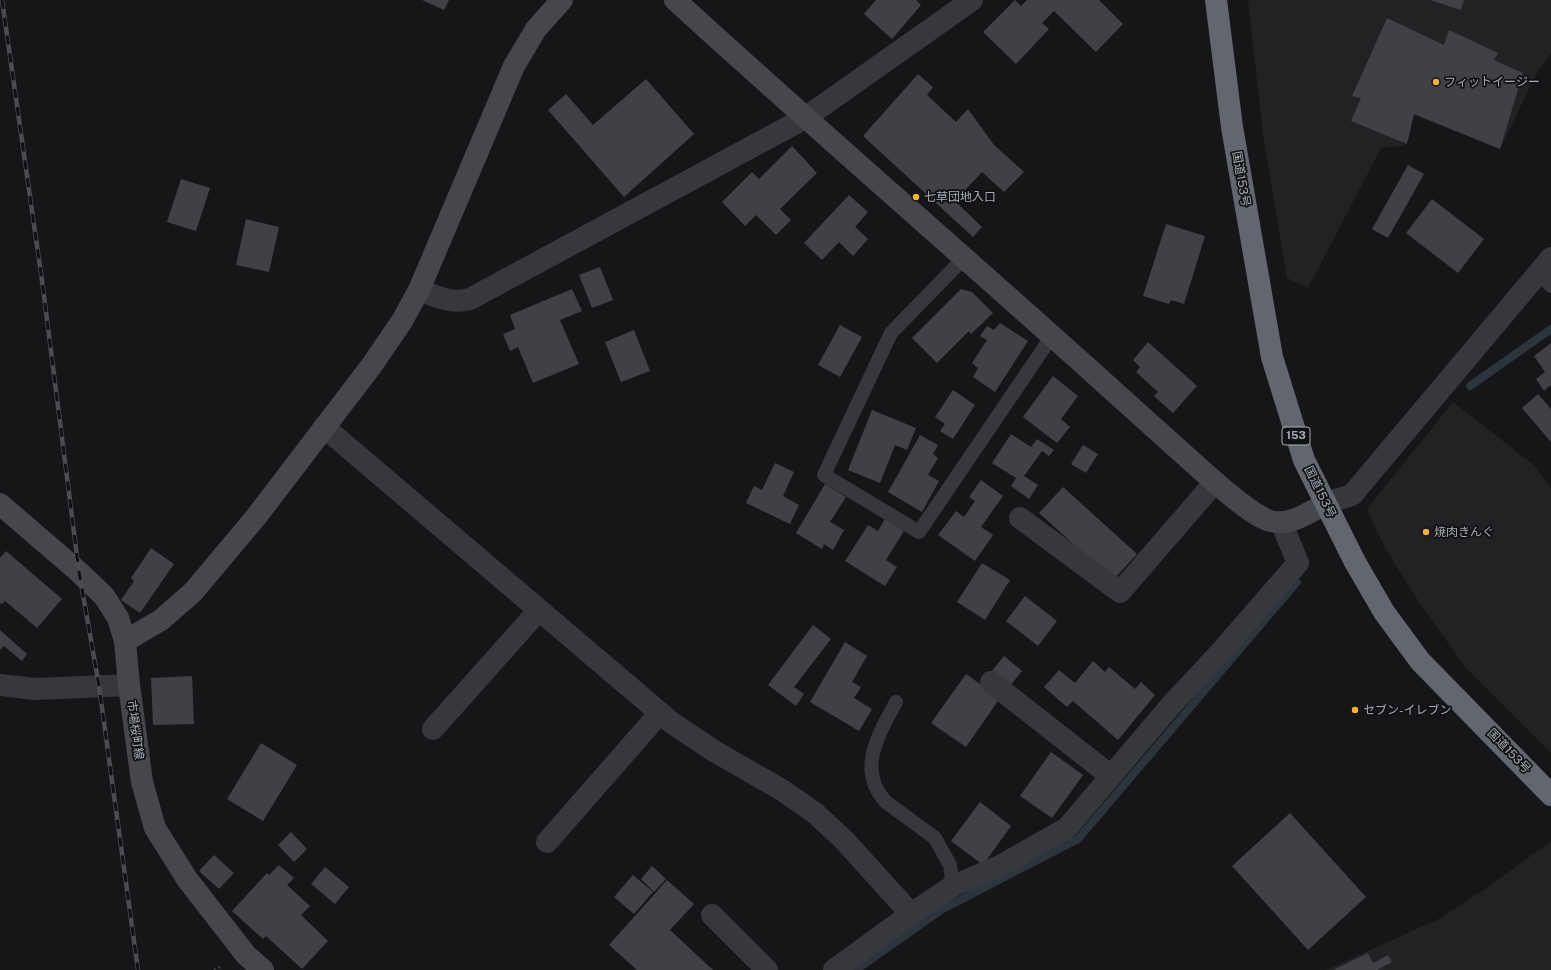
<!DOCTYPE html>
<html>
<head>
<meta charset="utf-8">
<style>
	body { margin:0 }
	canvas { display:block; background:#161618 }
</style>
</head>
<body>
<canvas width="1551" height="970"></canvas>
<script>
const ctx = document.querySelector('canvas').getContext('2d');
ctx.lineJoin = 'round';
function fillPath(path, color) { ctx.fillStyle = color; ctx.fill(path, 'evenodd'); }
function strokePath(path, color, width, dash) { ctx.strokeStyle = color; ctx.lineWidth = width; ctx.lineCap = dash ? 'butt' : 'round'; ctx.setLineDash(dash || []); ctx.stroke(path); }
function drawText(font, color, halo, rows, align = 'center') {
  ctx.font = font + ' "Public Sans","Noto Sans JP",sans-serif'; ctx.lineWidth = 3.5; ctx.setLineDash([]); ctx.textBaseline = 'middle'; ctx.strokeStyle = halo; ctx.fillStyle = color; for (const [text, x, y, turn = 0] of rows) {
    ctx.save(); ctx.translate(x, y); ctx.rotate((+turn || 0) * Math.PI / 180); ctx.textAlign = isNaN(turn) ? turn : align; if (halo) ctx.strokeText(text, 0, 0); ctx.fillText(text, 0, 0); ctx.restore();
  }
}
fillPath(new Path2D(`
	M1248 0H1551V53L1535 76 1500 149 1414 115 1403 146 1381 148 1308 288 1287 278 1264 142Z
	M1453 402 1535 466 1551 489V753L1466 668 1419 602 1385 548 1367 509Z
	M1551 841V970H1326L1441 918 1488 887Z`), '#222225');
strokePath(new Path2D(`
	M1470 386 1551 329
	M856 970 941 910 1078 839 1297 582`), '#2c353c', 8);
fillPath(new Path2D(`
	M422 0H449L444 10Z
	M876 0H916L921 5 892 39 864 14Z
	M1015 0 1021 6 1027 0H1099L1123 24 1096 52 1054 11 1042 23 1049 29 1016 64 983 32Z
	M1430 0H1464L1461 10Z
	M1387 18 1444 45 1449 30 1498 53 1494 60 1523 73 1500 149 1414 114 1407 144 1351 121 1361 98 1352 96Z
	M918 74 933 87 927 95 956 122 968 109 994 145 1024 172 1004 192 982 172 955 201 982 227 973 237 863 136Z
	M646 79 694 134 624 197 548 110 566 94 593 125Z
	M792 146 817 173 780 209 791 220 776 235 756 215 745 226 722 202 752 172 759 179Z
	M1408 165 1424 174 1388 238 1372 229Z
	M181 179 210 188 196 231 167 222Z
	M849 195 868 212 855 227 868 239 853 256 839 242 822 260 804 243Z
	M1432 199 1484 239 1458 273 1406 233Z
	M246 219 279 227 269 272 236 265Z
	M1166 224 1205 236 1184 304 1171 300 1169 304 1143 296Z
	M600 267 613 300 592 308 579 275Z
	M572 289 582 311 560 320 579 364 533 383 518 347 510 351 503 334 515 329 510 315Z
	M961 289 972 292 993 313 971 334 969 331 937 363 912 338Z
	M1000 323 1028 341 995 392 973 377 978 368 972 363 987 340 980 336 987 326 994 330Z
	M840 325 862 337 840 377 818 365Z
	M634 330 650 371 621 382 605 342Z
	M1148 342 1197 386 1173 413 1154 396 1158 392 1136 372 1140 367 1133 360Z
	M1551 343V385L1544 391 1536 379 1545 372 1534 356Z
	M1053 376 1078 396 1061 419 1070 427 1057 443 1023 417Z
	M953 390 975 405 953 439 940 431 945 424 935 417Z
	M1538 394 1551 409V442L1522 408Z
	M872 410 916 428 907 450 895 445 880 483 848 470Z
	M1011 434 1031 447 1037 439 1054 450 1049 456 1042 451 1024 476 1038 485 1029 499 1011 486 1016 478 992 463Z
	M920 435 938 445 933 454 938 458 928 475 939 481 922 512 888 492Z
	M1083 445 1098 454 1086 473 1071 464Z
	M775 463 794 472 783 496 799 505 790 524 746 503 754 486 762 490Z
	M981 480 1003 496 981 527 993 535 975 561 938 535 956 511 964 517 975 501 969 497Z
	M825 484 846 497 830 522 844 530 833 550 824 544 822 549 796 533Z
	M1063 487 1137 554 1113 580 1039 513Z
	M885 519 904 531 886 560 897 567 885 586 845 561 868 525 878 531Z
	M151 548 174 564 140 613 121 600 134 581 131 578Z
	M6 551 62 599 37 628 5 601 2 604 0 603V558Z
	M982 563 1010 580 985 620 957 602Z
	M1025 596 1057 621 1038 646 1006 621Z
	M813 625 831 639 794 687 804 694 796 706 768 685Z
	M0 630 27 654 22 661 4 646 0 650Z
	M845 642 867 656 852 682 861 687 854 698 872 709 859 731 810 702Z
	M1004 656 1022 671 1009 687 991 672Z
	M1093 661 1105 672 1109 667 1135 689 1141 682 1155 695 1118 740 1073 701 1067 707 1044 687 1059 670 1075 683Z
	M966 674 1000 698 966 747 931 723Z
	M192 676 194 724 153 725 151 678Z
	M261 743 297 765 263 821 227 799Z
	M1051 752 1083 775 1052 818 1020 796Z
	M980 802 1011 826 983 865 951 841Z
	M1290 813 1366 897 1308 950 1232 866Z
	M291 832 307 849 294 862 278 845Z
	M214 855 234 873 219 889 199 871Z
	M279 865 294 878 287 885 310 906 301 915 328 941 302 969 266 936 263 939 232 911 267 873 269 875Z
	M652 866 666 879 654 892 641 879Z
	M325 867 349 887 335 904 311 884Z
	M633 875 653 892 634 914 614 897Z
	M667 880 694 904 670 930 713 970H637L609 945Z
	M1368 953 1373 963 1388 955 1392 962 1377 970H1333Z`), '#404145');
strokePath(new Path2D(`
	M214 970 222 966`), '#3d3f44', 2.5, [2, 3]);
strokePath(new Path2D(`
	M964 258 891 333 824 475 919 532 1052 336
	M1539 273 1551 286
	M896 702C879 734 856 770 886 802L935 838 950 865 953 886`), '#37383d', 14);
strokePath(new Path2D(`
	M419 290C438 297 451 304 470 299L805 118 972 0
	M324 427 672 723 714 751 782 790 815 813 845 841 911 914
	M1326 503 1352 495 1551 258
	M1020 518 1120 592 1215 482
	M991 682 1111 776
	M0 685 35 689 129 685
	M433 729 539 610
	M547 842 660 713
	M712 915 767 970
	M834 970 911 914 953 886 1000 866 1067 828 1172 704 1218 655 1298 563 1281 522`), '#37383d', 22);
strokePath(new Path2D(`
	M675 0C815 128 959 252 1100 379 1133 409 1166 438 1199 468 1216 483 1246 511 1267 520 1288 528 1308 513 1326 503
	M0 504 79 572 104 596 118 618 125 641 129 685 142 782 155 828 187 879 246 955 263 970
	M125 641 161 620 193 592 256 517 372 365 402 321 419 290 514 66 536 29 562 0`), '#45474d', 22);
strokePath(new Path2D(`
	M1216 0 1232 127 1272 357 1304 460 1355 562 1384 612 1420 661 1551 795`), '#63666e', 22);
const rail = new Path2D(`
	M2 0 43 288 79 572 99 686 138 970`);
strokePath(rail, '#4a4c52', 4.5);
strokePath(rail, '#111113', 3, [9]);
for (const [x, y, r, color] of [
	[1436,82,4,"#f2b134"],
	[916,197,4,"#f2b134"],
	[1426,532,4,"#f2b134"],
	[1355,710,4,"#f2b134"]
]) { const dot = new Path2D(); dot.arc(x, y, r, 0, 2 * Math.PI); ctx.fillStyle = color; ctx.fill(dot); strokePath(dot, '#111113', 1.5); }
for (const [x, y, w] of [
	[1296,436,28]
]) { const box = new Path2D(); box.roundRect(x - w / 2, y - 9, w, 18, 3); ctx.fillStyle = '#111113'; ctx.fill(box); strokePath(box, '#a8adb8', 1); }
drawText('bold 11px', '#a8adb8', null, [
	["153",1296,436]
]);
drawText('12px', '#a8adb8', '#111113', [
	["フィットイージー",1444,82],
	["七草団地入口",924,197],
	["焼肉きんぐ",1434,532],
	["セブン-イレブン",1363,710]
], 'left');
drawText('12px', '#a8adb8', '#111113', [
	["国道153号",1241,179,80],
	["国道153号",1320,492,64],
	["市場桜町線",135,730,82],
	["国道153号",1509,751,46]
]);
</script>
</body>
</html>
